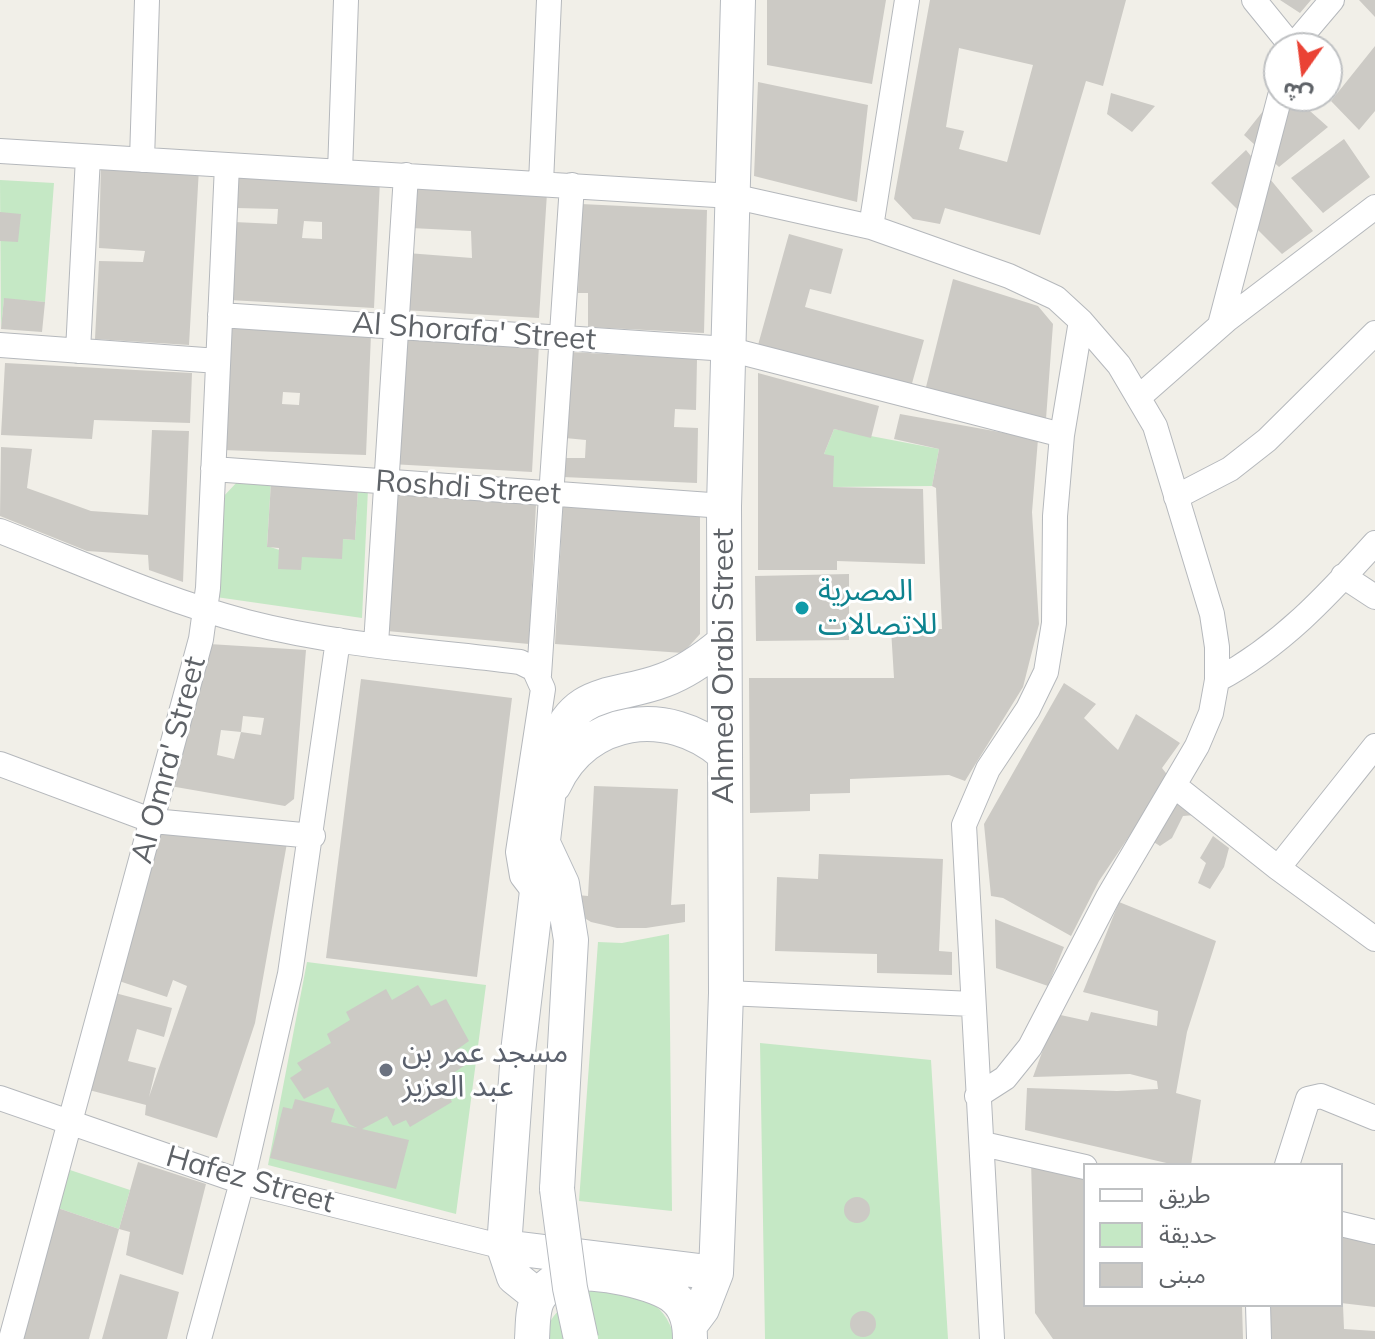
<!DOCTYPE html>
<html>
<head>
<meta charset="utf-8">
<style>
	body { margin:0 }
	#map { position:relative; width:1375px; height:1339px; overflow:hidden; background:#f1efe8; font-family:Mulish,"Noto Sans Arabic",sans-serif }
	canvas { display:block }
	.legend { position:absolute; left:1083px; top:1163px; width:260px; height:144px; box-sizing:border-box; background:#fff; border:2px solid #bfc1c3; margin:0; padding:10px 14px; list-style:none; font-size:24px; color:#5f6368 }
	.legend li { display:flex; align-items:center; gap:16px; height:40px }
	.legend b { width:40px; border:2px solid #bfc1c3 }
	.north { position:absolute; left:1263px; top:32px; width:80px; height:80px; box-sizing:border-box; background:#fff; border:2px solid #bfc1c3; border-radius:50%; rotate:194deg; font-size:22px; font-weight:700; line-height:32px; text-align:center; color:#5f6368 }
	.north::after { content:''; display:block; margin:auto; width:28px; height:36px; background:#ea4335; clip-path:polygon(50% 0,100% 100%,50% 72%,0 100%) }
</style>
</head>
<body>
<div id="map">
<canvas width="1375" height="1339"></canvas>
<ul class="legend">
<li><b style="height:10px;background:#fff"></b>طريق</li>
<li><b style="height:22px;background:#c5e8c5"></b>حديقة</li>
<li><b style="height:22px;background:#cccac5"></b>مبنى</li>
</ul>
<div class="north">ش</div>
</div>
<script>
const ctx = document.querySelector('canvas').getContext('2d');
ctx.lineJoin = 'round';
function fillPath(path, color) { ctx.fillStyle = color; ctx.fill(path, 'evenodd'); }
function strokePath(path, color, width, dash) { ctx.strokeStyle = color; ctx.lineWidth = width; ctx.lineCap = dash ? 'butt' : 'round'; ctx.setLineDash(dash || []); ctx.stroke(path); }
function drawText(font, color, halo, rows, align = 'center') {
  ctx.font = font + ' Mulish,"Noto Sans Arabic",sans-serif'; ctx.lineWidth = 6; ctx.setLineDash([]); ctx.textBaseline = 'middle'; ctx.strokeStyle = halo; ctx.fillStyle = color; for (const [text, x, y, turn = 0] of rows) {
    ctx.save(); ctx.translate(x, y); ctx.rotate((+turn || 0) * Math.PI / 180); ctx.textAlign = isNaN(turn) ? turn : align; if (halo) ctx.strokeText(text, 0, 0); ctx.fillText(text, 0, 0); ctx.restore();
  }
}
fillPath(new Path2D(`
	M0 180 54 183 45 302 4 299 1 329Z
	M834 429 939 449 932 486 833 487 824 454Z
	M239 480 271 482 267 546 302 557 343 539 355 540 358 488 368 489 362 618 216 597 222 498Z
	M669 934 672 1211 579 1201 598 942 622 943Z
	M307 962 486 985 456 1214 268 1165Z
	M760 1043 931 1060 948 1339H765Z
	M64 1168 130 1190 119 1229 52 1206Z
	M596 1289C634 1294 664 1296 675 1339H543C550 1311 571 1298 596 1289Z`), '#c5e8c5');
fillPath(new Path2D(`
	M767 0H886L872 84 767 65Z
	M930 0H1126L1103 86 1086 81 1040 235 945 208 940 224 913 219 894 199ZM959 48 1033 65 1007 162 959 149 964 131 946 127Z
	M1280 0H1311L1300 13Z
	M1359 0H1375V17Z
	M1375 46V111L1359 130 1331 101Z
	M758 82 868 105 857 202 754 176Z
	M1279 91V96H1293L1328 127 1279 167 1244 135Z
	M1111 93 1155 106 1132 132 1107 114Z
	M1344 139 1370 177 1323 213 1291 178Z
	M1246 150 1313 231 1282 254 1211 183Z
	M101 161 199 168 189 345 95 339 99 261 143 262 145 251 99 248Z
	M236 175 380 180 374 308 229 300 234 222 277 224 278 209 236 208ZM304 221 322 222V239L302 238Z
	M411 185 547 193 539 318 403 310 407 253 472 258 471 231 411 228Z
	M581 204 707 210 704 333 588 327V293H578Z
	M0 212 21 214 18 242 0 241Z
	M789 234 843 249 831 294 810 289 805 307 924 340 911 387 758 345Z
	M953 279 1038 306 1053 324 1046 419 925 391Z
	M4 298 45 302 42 332 1 329Z
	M228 325 371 334 366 455 222 450ZM283 392 300 393 299 405 282 404Z
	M408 336 539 345 532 472 391 464Z
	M570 352 697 359 696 410 675 409 674 427 698 428 697 483 563 477 564 458H585L586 440 565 438Z
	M5 363 192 373 190 423 94 420 92 439 1 435Z
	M758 373 879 406 871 438 834 429 824 454 834 456 833 487 923 489 925 564 837 561V570H758Z
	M900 414 1038 439 1032 512 1039 624 1023 687 965 781 949 775 850 779V793L810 794V811L750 813 749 678H894L891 629H942L936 488 932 486 939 449 894 439Z
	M152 430 189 431 183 582 149 570 148 555 87 551 0 516 1 447 32 449 27 488 91 511 148 515Z
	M271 482 358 488 355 540 343 539 342 559 302 557 301 570 278 569 279 548 267 547Z
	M397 492 536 504 529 644 387 631Z
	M563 504 700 512V634L683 653 555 644Z
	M849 574V640L756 641 755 576Z
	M209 644 306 650 294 799 285 806 170 786ZM243 716 264 718 261 735 241 732 234 759 217 755 221 730 241 732Z
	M361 679 512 698 477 977 326 958Z
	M1064 683 1096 704 1084 718 1118 750 1136 714 1180 743 1162 768 1169 777 1099 881 1071 936 1003 898 991 896 984 824Z
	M594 786 678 789 671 905 685 904V922L646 928H617L591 922 576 913 577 895 588 896Z
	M1182 795 1195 815 1183 816 1172 838 1160 846 1152 841Z
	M158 831 287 843 255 1023 217 1138 145 1115 146 1105 89 1090 115 993 172 1008 164 1037 137 1029 128 1061 156 1068 149 1097 187 986 173 980 167 997 116 980Z
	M1213 836 1229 848 1224 867 1210 889 1198 883 1206 863 1200 858Z
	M819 854 943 859 939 951 952 952V975L877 973V954L775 951 777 877 818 879Z
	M1119 902 1216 941 1187 1032 1176 1093 1201 1100 1191 1165H1175L1025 1130 1027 1088 1117 1091 1158 1089 1157 1081 1130 1074 1033 1077 1056 1014 1088 1021 1091 1012 1157 1026 1158 1011 1083 992Z
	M995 919 1064 947 1048 986 996 968Z
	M418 985 431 1006 446 999 469 1041 455 1051 464 1066 450 1075 456 1086 447 1092 452 1102 410 1127 406 1120 393 1126 387 1116 362 1129 409 1140 396 1189 270 1158 283 1107 292 1109 295 1099 335 1109 331 1122 357 1128 349 1124 328 1087 304 1099 290 1078 302 1070 297 1063 331 1043 327 1034 350 1020 346 1012 386 989 392 1000Z
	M1031 1160 1085 1173V1305H1242L1243 1339H1053L1035 1313Z
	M138 1162 206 1184 183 1275 126 1255 130 1232 119 1229Z
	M844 1210a13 13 0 1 1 26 0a13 13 0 1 1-26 0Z
	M52 1206 119 1229 89 1339H17Z
	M1341 1235 1375 1244V1307L1341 1303Z
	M120 1274 179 1292 167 1339H102Z
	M1266 1305H1343L1344 1329 1375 1331V1339H1268Z
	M850 1324a13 13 0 1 1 26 0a13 13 0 1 1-26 0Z`), '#cccac5');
const minor = new Path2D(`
	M1254 0 1293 48
	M1293 46 1332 0
	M1280 96 1220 325 1375 207
	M0 151 732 196 871 227 1009 276 1056 298 1081 321 1119 365 1155 426 1212 614 1217 647V680L1211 713 1197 746 1108 897 1030 1047 1005 1078 977 1096
	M142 160 147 0
	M340 172 346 0
	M541 183 549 0
	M871 227 907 0
	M220 315 728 349 1062 435
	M0 345 218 361
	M78 351 88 157
	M1139 397 1230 317
	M213 469 724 506
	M1176 497 1230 469 1267 440 1375 333
	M0 531C82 563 163 600 247 622 336 645 429 651 520 662L534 669 543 689 518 852 522 876 535 893
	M1343 576 1375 597
	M376 644 406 175
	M539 675 572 185
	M1217 680C1281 646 1327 596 1375 543
	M0 764 153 821 313 836
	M1176 787 1278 868 1375 939
	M1278 868 1375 746
	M726 993 973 1004
	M0 1098 242 1182 504 1247
	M983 1144 1085 1167
	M1287 1165 1308 1099 1321 1096 1375 1118
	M1341 1224 1375 1232
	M1258 1305 1259 1339
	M11 1339 201 639 208 588 227 165
	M199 1339 242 1182 290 974 338 640
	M992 1339 964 825 988 769 1028 709 1046 672 1054 623 1055 516 1062 435 1081 321`);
const secondary = new Path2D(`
	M554 785C586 716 668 706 723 753
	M541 839 562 884 571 940 557 1189
	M504 1247 716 1273
	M539 1297 514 1277 504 1247 518 1052 554 747C575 686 615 699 664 680 686 672 704 659 722 644
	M690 1325 702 1309 716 1273 720 1170 726 993 724 506 738 0
	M532 1339C533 1325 532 1308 539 1297 546 1286 557 1278 569 1275 592 1269 659 1282 676 1299 687 1309 690 1325 690 1339`);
strokePath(minor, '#b5b8bc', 26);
strokePath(secondary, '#b6babf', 36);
strokePath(minor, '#fff', 24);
strokePath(secondary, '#fff', 34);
const secondaryBridge = new Path2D(`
	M557 1189 570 1288 581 1339`);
strokePath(secondaryBridge, '#b6babf', 36, []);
strokePath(secondaryBridge, '#fff', 34);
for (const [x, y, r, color] of [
	[802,608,8,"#0f9aa8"],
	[386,1070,8,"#6b7280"]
]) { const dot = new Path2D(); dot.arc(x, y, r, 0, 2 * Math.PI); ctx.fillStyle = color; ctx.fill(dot); strokePath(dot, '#fff', 3); }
drawText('30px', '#5f6368', '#fff', [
	["Al Shorafa' Street",474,332,4],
	["Roshdi Street",468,488,4],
	["Ahmed Orabi Street",724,666,-90],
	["Al Omra' Street",169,760,-75],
	["Hafez Street",250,1180,16]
]);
drawText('30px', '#0d838f', '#fff', [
	["المصرية",818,591],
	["للاتصالات",818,625]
], 'left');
drawText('30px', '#5b616d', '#fff', [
	["مسجد عمر بن",402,1053],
	["عبد العزيز",402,1087]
], 'left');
</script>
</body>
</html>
